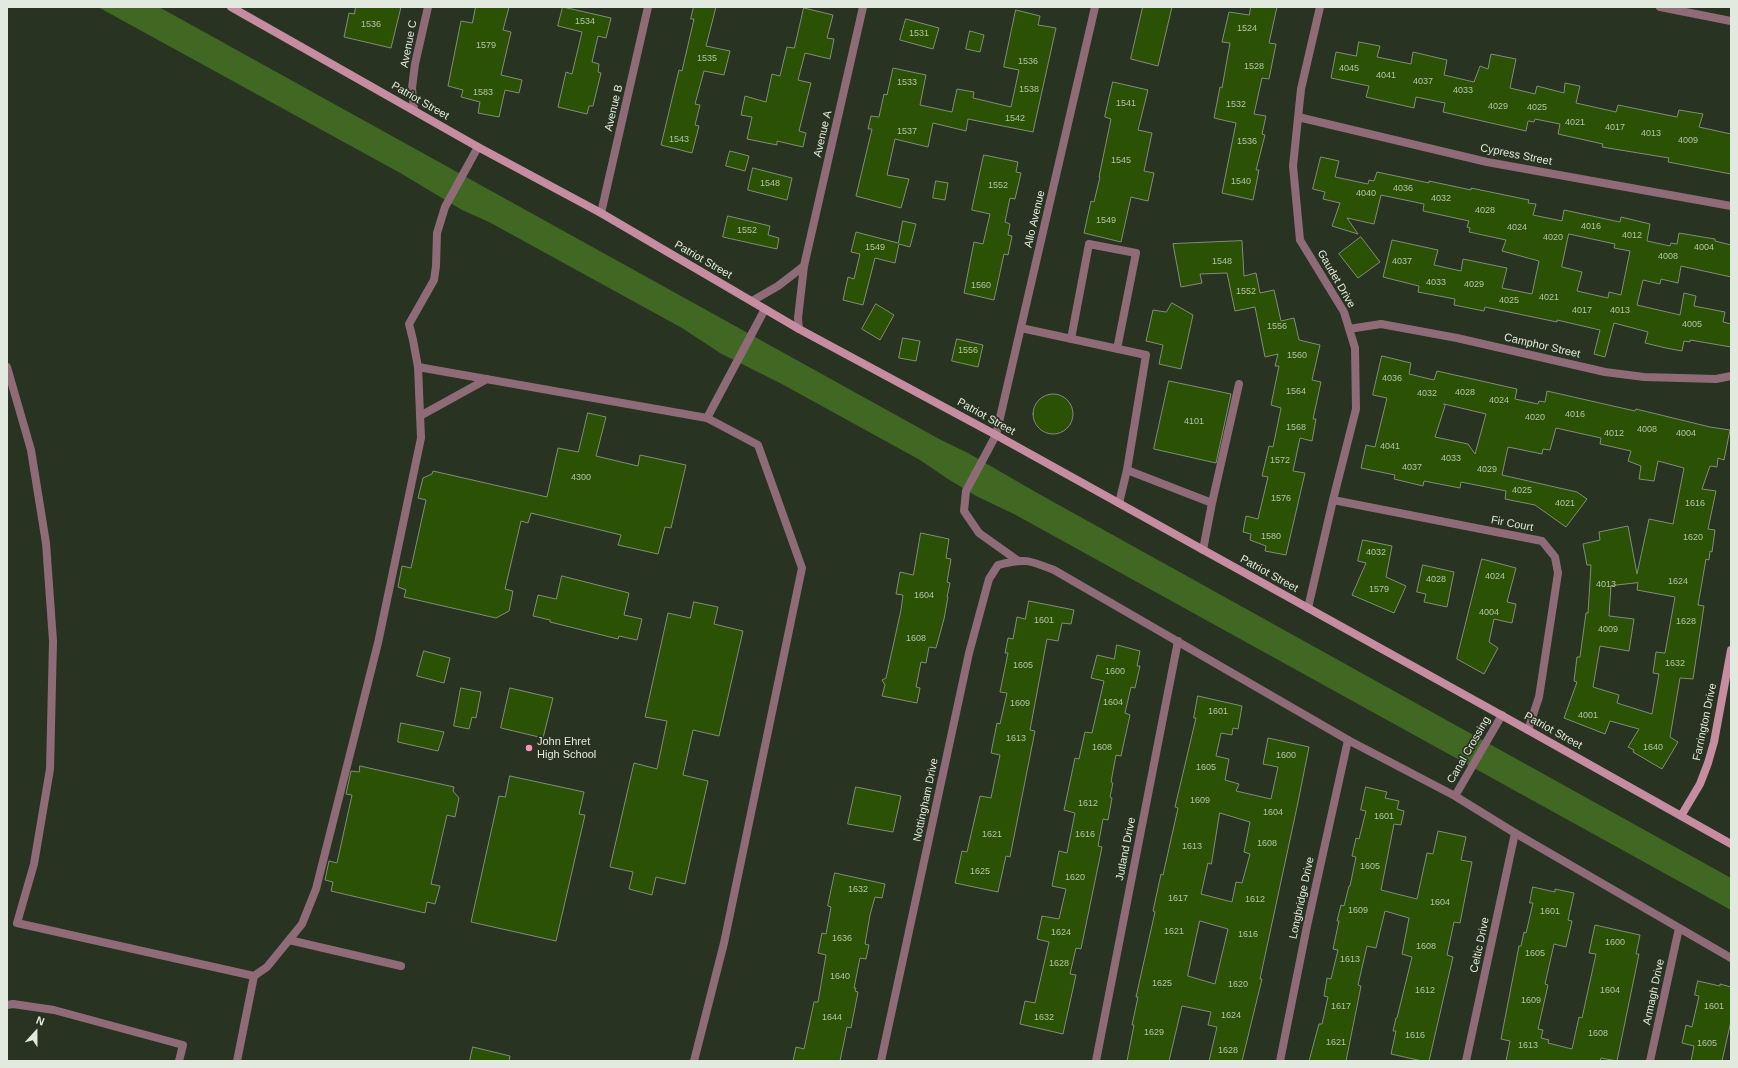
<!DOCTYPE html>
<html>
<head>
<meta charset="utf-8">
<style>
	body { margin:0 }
	#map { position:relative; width:1738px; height:1068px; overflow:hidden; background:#283321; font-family:Helvetica,sans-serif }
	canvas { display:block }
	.frame { position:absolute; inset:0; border:8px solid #e2e9de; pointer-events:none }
	.north { position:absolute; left:16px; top:1012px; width:40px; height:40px; -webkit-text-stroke:3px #283321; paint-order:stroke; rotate:21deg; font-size:11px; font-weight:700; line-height:16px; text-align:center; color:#e2e9de }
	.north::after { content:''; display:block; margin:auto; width:14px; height:18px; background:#e2e9de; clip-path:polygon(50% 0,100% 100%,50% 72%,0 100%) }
</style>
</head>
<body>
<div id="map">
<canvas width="1738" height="1068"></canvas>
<div class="frame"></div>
<div class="north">N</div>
</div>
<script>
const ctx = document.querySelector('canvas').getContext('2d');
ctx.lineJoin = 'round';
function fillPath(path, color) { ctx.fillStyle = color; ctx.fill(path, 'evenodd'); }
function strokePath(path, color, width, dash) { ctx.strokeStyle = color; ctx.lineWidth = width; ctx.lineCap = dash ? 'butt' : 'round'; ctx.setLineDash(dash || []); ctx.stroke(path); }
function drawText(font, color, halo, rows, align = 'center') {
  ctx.font = font + ' Helvetica,sans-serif'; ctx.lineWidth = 3.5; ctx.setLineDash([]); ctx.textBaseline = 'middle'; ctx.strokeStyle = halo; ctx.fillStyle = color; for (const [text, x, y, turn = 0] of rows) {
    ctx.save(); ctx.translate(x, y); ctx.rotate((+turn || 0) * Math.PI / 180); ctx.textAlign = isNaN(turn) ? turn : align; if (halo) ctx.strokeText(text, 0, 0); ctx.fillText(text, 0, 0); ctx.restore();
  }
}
fillPath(new Path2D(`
	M98 7H159L941 440 968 453 1039 494 1731 878V910L1014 514 976 496 948 479 920 460 780 383 720 353 682 328 489 222 462 210 402 174Z`), '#406823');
const building = new Path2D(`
	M356 7H401L391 48 344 37 349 13 354 14Z
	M476 7H509L503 30 511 32 501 75 522 80 519 93 505 90 499 117 478 113 480 102 461 97 463 90 448 86 461 21 472 23Z
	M563 7 611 18 606 38 598 36 592 62 599 64 598 72 601 73 593 106H589L587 114 558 107 566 72 572 74 582 32 558 26Z
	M694 7H716L706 46 730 51 724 75 704 71 695 104 700 105 695 125 699 126 692 153 661 145 679 70 682 71 694 19H691Z
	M1143 7H1172L1158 66 1131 59Z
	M1251 7H1277L1269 43 1276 44 1269 79 1262 78 1254 114 1266 116 1262 134 1265 135 1256 170H1259L1253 200 1222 193 1236 123 1214 118 1220 87 1222 88 1230 43 1222 42 1229 12 1249 15Z
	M804 8 833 15 827 38 834 39 830 59 805 53 798 80 811 83 799 131 806 133 803 147 777 141V145L747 139 752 117 741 115 745 96 766 102 772 74 780 76 787 47 794 48Z
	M1016 10 1040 16 1038 25 1056 28 1033 132 968 119 966 131 933 123 928 147 895 139 887 175 909 179 901 208 856 196 872 129H868L871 116 879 117 884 94 887 95 893 68 926 75 920 105 952 112 957 89 974 92 973 98 1011 107 1019 70 1004 67Z
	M906 19 939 28 933 49 900 40Z
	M970 31 984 35 980 52 966 49Z
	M1359 42 1380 46 1377 57 1411 64 1413 52 1447 60 1444 75 1474 82 1480 66 1488 69 1491 54 1516 59 1510 88 1535 94 1537 86 1564 93 1565 83 1580 86 1576 103 1616 112 1618 105 1677 117 1679 110 1703 114 1699 127 1731 134V174L1668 162 1669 158 1602 147 1603 144 1558 134 1560 124 1535 119 1534 122 1528 121 1526 131 1443 112 1445 103 1416 97 1414 108 1366 97 1369 86 1331 78 1336 52 1356 56Z
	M1113 82 1148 90 1138 130 1152 133 1144 171 1154 173 1148 201 1131 197 1121 242 1084 233 1091 201 1094 202 1100 177H1099L1111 119 1105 117Z
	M730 151 749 156 745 171 726 166Z
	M984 155 1018 162 1016 172 1021 173 1015 199 1010 198 1005 222 1010 224 1008 235 1012 236 1008 255 1004 254 994 300 964 293 974 242 983 244 990 214 972 210Z
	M1321 157 1339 161 1335 177 1368 184 1369 180 1374 181 1377 172 1429 183V181L1471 190V188L1529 200 1528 203 1536 204 1533 215 1562 221 1564 210 1620 222 1621 217 1650 224 1647 241 1670 246 1671 243 1677 244 1679 233 1715 239V241L1731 245V277L1681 266 1678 283 1661 279 1660 284 1643 280 1637 305 1680 315 1684 293 1696 296 1694 306 1725 312 1723 322 1731 324V347L1690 340V342L1684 341 1682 351 1666 348 1645 343 1648 332 1614 323 1605 357 1594 354 1600 330 1557 320V322L1485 307 1484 311 1454 305 1455 299 1418 292 1419 286 1383 277 1392 240 1438 250 1434 265 1461 271 1463 259 1507 268 1502 288 1532 294 1539 261 1502 251 1506 240 1469 232 1470 228 1467 227 1469 221 1423 211 1424 204 1381 195 1374 224 1347 218 1358 234 1332 226 1340 203 1323 199 1325 192 1313 189ZM1569 234 1615 244 1614 248 1630 251 1621 295 1609 292 1608 298 1577 291 1582 272 1562 267Z
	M753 168 792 178 787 200 748 190Z
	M936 181 948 183 945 200 933 198Z
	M728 216 770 226 768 235 779 238 777 249 723 237Z
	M903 221 916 224 910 247 899 244 895 263 875 258 863 305 843 300 848 277 854 279 860 254 851 252 856 232 898 243Z
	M1361 237 1380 262 1358 278 1339 254Z
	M1242 241 1244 276 1256 273 1260 293 1274 290 1281 321 1294 318 1299 340 1320 345 1312 380 1321 382 1313 419H1316L1312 441 1300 438 1293 471 1305 473 1286 555 1265 551 1266 546 1250 540 1251 534 1243 532 1246 516 1258 519 1268 477 1262 476 1269 446 1273 447 1281 408 1271 405 1279 366H1275L1278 354 1265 357 1255 307 1235 311 1227 273 1200 274 1202 283 1181 287 1173 244Z
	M1172 303 1193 315 1181 369 1159 364 1163 345 1146 341 1153 310 1166 312Z
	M876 304 894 315 880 340 862 329Z
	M903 338 920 341 916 361 899 358Z
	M957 339 983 345 978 367 952 361Z
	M1382 356 1411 363 1409 374 1434 380 1437 371 1517 389 1515 399 1538 404 1539 401 1545 402 1547 391 1635 411 1636 409 1710 427 1730 430 1724 460 1718 458 1717 467 1710 466 1702 489 1716 491 1708 529 1715 530 1712 552 1710 551 1709 560 1706 559 1698 605 1704 606 1693 679 1680 678 1670 737 1678 742 1662 769 1633 752 1634 750 1628 747 1639 729 1610 721 1605 734 1564 718 1577 682 1574 681 1577 657H1580L1586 613H1588L1591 565H1587L1583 544 1600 540 1599 532 1628 526 1637 574 1649 519 1673 524 1684 468 1658 461 1654 481 1639 479 1641 466 1628 461 1631 451 1600 444 1601 438 1556 428 1550 450 1543 449 1542 454 1508 447 1502 475 1577 492 1587 499 1566 527 1535 505 1505 499 1506 491 1461 482 1460 488 1424 481 1423 486 1394 479 1395 475 1361 468 1366 445 1375 447 1387 398 1373 395ZM1444 404 1486 414 1475 454 1468 444 1435 437 1445 406ZM1638 583 1637 590 1675 597 1665 653 1656 652 1653 673 1659 674 1652 714 1617 703 1619 695 1593 687 1600 646 1629 651 1634 619 1609 616 1611 586Z
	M1169 381 1231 394 1216 463 1154 449Z
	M1033 414a20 20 0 1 1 40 0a20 20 0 1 1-40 0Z
	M588 413 606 417 596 456 638 466 640 455 686 465 671 528 665 527 658 554 618 545 621 535 531 513 528 523 521 521 505 589 513 591 509 611 496 618 404 597 406 590 398 587 402 566 411 568 426 500 418 498 423 478 432 474 433 471 547 497 558 448 578 452Z
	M921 533 949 539 946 558 951 559 947 582 950 583 947 597H948L944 619 936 648 929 647 926 663 921 662 916 687 920 688 917 703 882 696 885 685 882 680 886 678 901 610 903 595 896 594 900 572 913 575Z
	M1363 540 1392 546 1386 577 1406 586 1394 613 1352 595 1366 563 1358 561Z
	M1482 559 1516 568 1507 602 1516 604 1512 623 1494 619 1489 642 1498 648 1484 674 1457 659Z
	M1423 565 1454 572 1447 607 1424 602 1426 594 1417 592Z
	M562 576 629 593 624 615 642 619 637 640 619 636 618 639 550 622V620L533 616 538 595 556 599Z
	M1029 601 1074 610 1071 624 1062 623 1058 641 1047 639 1030 730 1035 731 1010 857 1006 856 998 892 955 883 962 851 967 852 980 796 991 798 1000 755 991 753 997 723 1000 724 1007 693 1000 692 1008 653H1005L1008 638 1013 639 1017 617 1025 619Z
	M694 602 718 607 714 624 743 631 719 736 693 730 683 775 708 781 685 884 656 877 652 895 629 889 633 872 610 867 634 763 657 769 667 721 645 717 668 613 690 618Z
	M1117 645 1140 651 1137 666H1140L1135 688 1131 687 1125 713 1130 715 1121 756 1116 755 1111 782 1113 783 1110 797 1112 798 1108 820 1103 819 1098 846 1102 847 1081 949 1076 948 1070 974 1076 975 1063 1034 1020 1024 1025 1001 1035 1003 1049 942 1037 939 1042 916 1059 919 1066 889 1052 886 1059 851 1067 853 1075 813 1064 810 1075 758 1079 759 1085 732 1092 733 1104 681 1091 678 1097 655 1114 659Z
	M424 651 450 658 444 683 417 676Z
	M461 688 481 692 476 718 472 717 469 729 454 726Z
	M510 688 553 698 543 738 501 728Z
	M1198 696 1242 706 1238 729 1233 728 1232 735 1221 733 1216 756 1229 759 1225 780 1239 784 1236 791 1271 799 1278 767 1263 764 1268 738 1309 747 1297 807 1260 979H1262L1242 1061H1209L1217 1027 1208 1025 1211 1012 1182 1006 1169 1061H1127L1134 1025H1132L1138 997H1136L1155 912 1153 911 1161 874 1163 875 1178 808 1175 807 1196 718H1194ZM1220 813 1250 822 1244 852 1250 854 1242 883 1236 882 1232 902 1201 894 1208 863 1211 864ZM1200 921 1228 929 1215 984 1188 976Z
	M401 723 444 732 438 751 398 742Z
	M360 766 454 787 453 791 459 798 455 817 447 815 431 884 440 886 435 904 427 902 425 913 331 891 333 882 325 880 329 861 337 863 352 795 346 794 351 771 359 772Z
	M510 776 584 792 579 814 585 815 556 941 471 922 499 796 505 797Z
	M856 787 901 796 893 832 848 824Z
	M1366 787 1387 792 1385 798 1399 801 1397 809 1404 811 1401 825 1394 824 1381 890 1417 899 1427 853 1433 854 1438 831 1466 837 1461 860 1472 862 1460 923 1454 922 1447 955 1453 957 1429 1061H1422L1391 1054 1396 1031H1393L1396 1018H1397L1412 957 1402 954 1409 918 1385 911 1376 948 1367 946 1358 985 1361 986 1346 1061H1309L1319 1024H1322L1328 997 1324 996 1327 978 1331 979 1338 950 1333 949 1339 921H1337L1341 905 1344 906 1349 886H1350L1356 857 1352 856 1356 838 1359 839 1366 811 1361 810Z
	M835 873 885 884 882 898 875 897 870 915 865 944 869 945 866 959 860 958 854 988H856L855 991 858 992 851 1028 847 1027 840 1061H793L796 1047 804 1049 814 1002H818L826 955 818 953 822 933 826 934 831 907 828 906Z
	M1533 887 1555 892V889L1574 893 1568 920 1572 921 1566 947 1554 944 1545 984 1548 985 1538 1029 1543 1030 1541 1038 1549 1040 1548 1043 1572 1049 1579 1017 1582 1018 1596 954 1589 953 1595 925 1640 935 1636 954H1639L1617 1061 1601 1058 1600 1061H1506L1510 1041 1501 1039 1519 946H1521L1524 932 1526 933 1533 903H1530Z
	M1698 981 1720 986V984L1731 987V1021L1722 1061H1691L1694 1046 1682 1043 1686 1025 1692 1027 1699 996 1695 995Z
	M473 1047 510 1056 509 1061H470Z`);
fillPath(building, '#2a5104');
strokePath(building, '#808d79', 1);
strokePath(new Path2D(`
	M1021 328 1146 355 1127 470 1119 503
	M1071 339 1089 244 1136 253 1117 349
	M7 367 31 450 46 543 53 641 50 769 34 864 17 923 254 976
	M418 367 707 418 758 445 802 568 724 943 694 1061
	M420 416 487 379
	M1127 470 1212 503 1203 550
	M1212 503 1239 384
	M289 940 401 966
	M7 1005 13 1004 54 1010 183 1045 179 1061
	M237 1061 254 976 267 967 302 924 316 889 378 643 421 438 418 367 413 340 409 324 434 280 436 266 437 233 445 207 478 147`), '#8f6b77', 8);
strokePath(new Path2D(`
	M1660 7 1731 21
	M414 110 412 88 415 64 428 7
	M1298 117 1487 162 1731 206
	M601 213 648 7
	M752 301 778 286 804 266
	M799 329 798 318 804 266 863 7
	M1349 329 1381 324 1457 338 1605 372 1644 377 1716 379 1731 376
	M707 418 765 309
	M1333 500 1542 541 1555 557 1558 573 1539 697 1528 730
	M1017 560 979 533 964 511 966 491 996 435 1095 7
	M1308 608 1333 500 1356 409 1355 348 1344 312 1300 240 1293 166 1301 89 1320 7
	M1455 796 1502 715
	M881 1061 969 653 989 579 998 565C1024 558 1029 560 1054 570L1348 740 1455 796 1515 833 1731 958
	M1096 1061 1178 641
	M1280 1061 1307 926 1348 740
	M1466 1061 1515 833
	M1650 1061 1679 928`), '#8f6b77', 8);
strokePath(new Path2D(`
	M231 7 478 147 601 213 799 329 996 435 1528 730 1731 844
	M1681 816 1700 784 1708 763 1714 742 1731 650`), '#c68ca0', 8);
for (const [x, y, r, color] of [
	[529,748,4,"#ff8eba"]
]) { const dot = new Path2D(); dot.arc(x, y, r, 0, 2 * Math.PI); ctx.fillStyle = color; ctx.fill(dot); strokePath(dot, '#283321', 1.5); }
drawText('9px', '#b4c3a8', null, [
	["1534",585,22],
	["1536",371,25],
	["1524",1247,29],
	["1531",919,34],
	["1579",486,46],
	["1535",707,59],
	["1536",1028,62],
	["1528",1254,67],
	["4045",1349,69],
	["4041",1386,76],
	["4037",1423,82],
	["1533",907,83],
	["1538",1029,90],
	["4033",1463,91],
	["1583",483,93],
	["1541",1126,104],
	["1532",1236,105],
	["4029",1498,107],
	["4025",1537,108],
	["1542",1015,119],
	["4021",1575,123],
	["4017",1615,128],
	["1537",907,132],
	["4013",1651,134],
	["1543",679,140],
	["4009",1688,141],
	["1536",1247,142],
	["1545",1121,161],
	["1540",1241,182],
	["1548",770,184],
	["1552",998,186],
	["4036",1403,189],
	["4040",1366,194],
	["4032",1441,199],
	["4028",1485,211],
	["1549",1106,221],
	["4016",1591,227],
	["4024",1517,228],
	["1552",747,231],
	["4012",1632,236],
	["4020",1553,238],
	["1549",875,248],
	["4004",1704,248],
	["4008",1668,257],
	["1548",1222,262],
	["4037",1402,262],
	["4033",1436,283],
	["4029",1474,285],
	["1560",981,286],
	["1552",1246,292],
	["4021",1549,298],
	["4025",1509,301],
	["4017",1582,311],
	["4013",1620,311],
	["4005",1692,325],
	["1556",1277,327],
	["1556",968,351],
	["1560",1297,356],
	["4036",1392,379],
	["1564",1296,392],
	["4028",1465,393],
	["4032",1427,394],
	["4024",1499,401],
	["4016",1575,415],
	["4020",1535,418],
	["4101",1194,422],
	["1568",1296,428],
	["4008",1647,430],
	["4012",1614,434],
	["4004",1686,434],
	["4041",1390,447],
	["4033",1451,459],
	["1572",1280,461],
	["4037",1412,468],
	["4029",1487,470],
	["4300",581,478],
	["4025",1522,491],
	["1576",1281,499],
	["4021",1565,504],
	["1616",1695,504],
	["1580",1271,537],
	["1620",1693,538],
	["4032",1376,553],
	["4024",1495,577],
	["4028",1436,580],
	["1624",1678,582],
	["4013",1606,585],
	["1579",1379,590],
	["1604",924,596],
	["4004",1489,613],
	["1601",1044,621],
	["1628",1686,622],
	["4009",1608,630],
	["1608",916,639],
	["1632",1675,664],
	["1605",1023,666],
	["1600",1115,672],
	["1604",1113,703],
	["1609",1020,704],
	["1601",1218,712],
	["4001",1588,716],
	["1613",1016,739],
	["1608",1102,748],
	["1640",1653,748],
	["1600",1286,756],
	["1605",1206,768],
	["1609",1200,801],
	["1612",1088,804],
	["1604",1273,813],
	["1601",1384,817],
	["1621",992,835],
	["1616",1085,835],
	["1608",1267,844],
	["1613",1192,847],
	["1605",1370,867],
	["1625",980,872],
	["1620",1075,878],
	["1632",858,890],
	["1617",1178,899],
	["1612",1255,900],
	["1604",1440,903],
	["1609",1358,911],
	["1601",1550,912],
	["1621",1174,932],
	["1624",1061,933],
	["1616",1248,935],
	["1636",842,939],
	["1600",1615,943],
	["1608",1426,947],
	["1605",1535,954],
	["1613",1350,960],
	["1628",1059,964],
	["1640",840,977],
	["1625",1162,984],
	["1620",1238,985],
	["1612",1425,991],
	["1604",1610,991],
	["1609",1531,1001],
	["1617",1341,1007],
	["1601",1714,1007],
	["1624",1231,1016],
	["1644",832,1018],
	["1632",1044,1018],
	["1629",1154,1033],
	["1608",1598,1034],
	["1616",1415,1036],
	["1621",1336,1043],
	["1605",1707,1044],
	["1613",1528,1046],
	["1628",1228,1051]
]);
drawText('11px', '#e2e9de', '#283321', [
	["Avenue C",409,44,-79],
	["Patriot Street",420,101,30],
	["Avenue B",614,108,-77],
	["Avenue A",823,134,-77],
	["Cypress Street",1516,155,11],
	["Allo Avenue",1035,219,-77],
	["Patriot Street",703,260,30],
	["Gaudet Drive",1336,279,60],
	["Camphor Street",1542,346,13],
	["Patriot Street",986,417,29],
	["Fir Court",1512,524,11],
	["Patriot Street",1269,574,29],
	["Farrington Drive",1705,722,-78],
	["Patriot Street",1553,731,29],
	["Canal Crossing",1469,750,-60],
	["Nottingham Drive",926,800,-78],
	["Jutland Drive",1126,849,-79],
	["Longbridge Drive",1302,898,-78],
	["Celtic Drive",1480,945,-78],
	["Armagh Drive",1654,992,-78]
]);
drawText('11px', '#e2e9de', '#283321', [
	["John Ehret",537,742],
	["High School",537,755]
], 'left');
</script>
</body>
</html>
